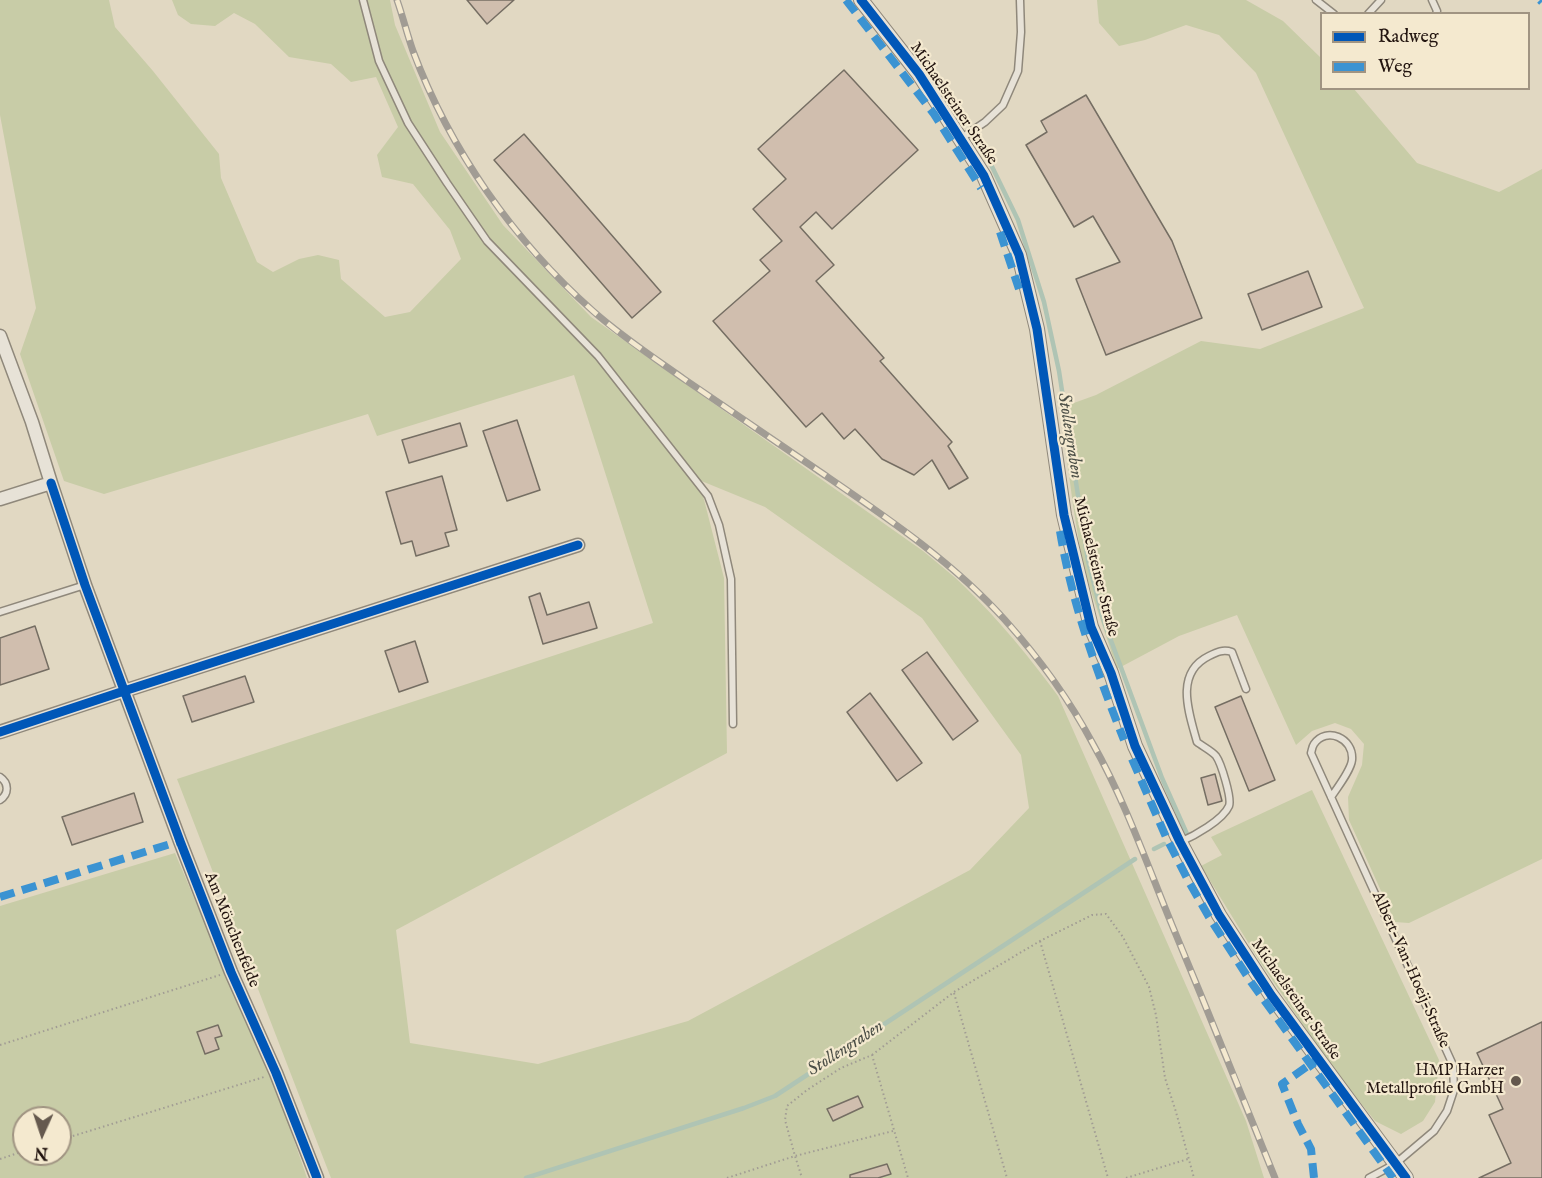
<!DOCTYPE html>
<html>
<head>
<meta charset="utf-8">
<style>
	body { margin:0 }
	#map { position:relative; width:1542px; height:1178px; overflow:hidden; background:#e1d8c2; font-family:"IM FELL English",serif }
	canvas { display:block }
	.legend { position:absolute; left:1320px; top:12px; width:210px; height:78px; box-sizing:border-box; background:#f4e9cf; border:2px solid #a09482; margin:0; padding:8px 10px; list-style:none; font-size:18px; color:#22140f }
	.legend li { display:flex; align-items:center; gap:12px; height:30px }
	.legend b { width:30px; border:2px solid #a09482 }
	.north { position:absolute; left:12px; top:1106px; width:60px; height:60px; box-sizing:border-box; background:#f4e9cf; border:2px solid #a09482; border-radius:50%; rotate:183deg; font-size:16px; font-weight:700; line-height:24px; text-align:center; color:#22140f }
	.north::after { content:''; display:block; margin:auto; width:21px; height:27px; background:#65594e; clip-path:polygon(50% 0,100% 100%,50% 72%,0 100%) }
</style>
</head>
<body>
<div id="map">
<canvas width="1542" height="1178"></canvas>
<ul class="legend">
<li><b style="height:8px;background:#0057b8"></b>Radweg</li>
<li><b style="height:8px;background:#3b93d2"></b>Weg</li>
</ul>
<div class="north">N</div>
</div>
<script>
const ctx = document.querySelector('canvas').getContext('2d');
ctx.lineJoin = 'round';
function fillPath(path, color) { ctx.fillStyle = color; ctx.fill(path, 'evenodd'); }
function strokePath(path, color, width, dash) { ctx.strokeStyle = color; ctx.lineWidth = width; ctx.lineCap = dash ? 'butt' : 'round'; ctx.setLineDash(dash || []); ctx.stroke(path); }
function drawText(font, color, halo, rows, align = 'center') {
  ctx.font = font + ' "IM FELL English",serif'; ctx.lineWidth = 4.5; ctx.setLineDash([]); ctx.textBaseline = 'middle'; ctx.strokeStyle = halo; ctx.fillStyle = color; for (const [text, x, y, turn = 0] of rows) {
    ctx.save(); ctx.translate(x, y); ctx.rotate((+turn || 0) * Math.PI / 180); ctx.textAlign = isNaN(turn) ? turn : align; if (halo) ctx.strokeText(text, 0, 0); ctx.fillText(text, 0, 0); ctx.restore();
  }
}
fillPath(new Path2D(`
	M0 0H109L115 27 153 71 219 154 221 178 257 262 273 272 299 259 318 255 339 260 341 279 385 317 410 312 461 259 450 230 413 184 382 177 377 155 398 127 376 77 351 82 331 64 289 57 255 24 234 13 215 26 191 24 178 15 172 0H390L395 25 440 132 503 225 591 317 923 551C937 563 952 574 965 587 1000 621 1030 658 1058 696L1246 1121 1264 1178H331L177 779 653 623 574 375 377 436 368 414 104 494 64 481 20 354 36 308 0 115ZM699 480 765 507 922 618 1021 755 1029 808 970 870 688 1021 538 1064 410 1043 396 930 727 753 724 578Z
	M1097 0H1246L1283 21 1321 58 1322 88 1354 89 1417 163 1499 192 1542 169V859L1409 923 1395 922 1349 820 1348 797 1362 765 1364 744 1351 729 1335 723 1312 731 1296 745 1237 615 1179 636 1117 669 1083 567 1073 505 1060 408 1096 395 1201 341 1260 349 1364 308 1256 73 1219 35 1186 25 1145 40 1119 46 1099 23Z
	M1312 790 1439 1060 1435 1102 1423 1121 1401 1134 1375 1121 1329 1063 1262 965 1201 866 1222 855 1211 837Z
	M175 853 282 1105 307 1178H0V906ZM24 1118H60V1154H24Z`), '#c8cca7');
strokePath(new Path2D(`
	M980 142 1018 220 1044 302 1059 371 1088 561 1103 619 1162 778 1187 834
	M1154 849 1164 844
	M526 1178 744 1108 775 1096 1135 859`), '#afc4b4', 4.5);
const building = new Path2D(`
	M467 0H514L487 24Z
	M844 70 918 150 832 229 816 212 800 227 834 265 816 281 884 358 880 361 952 442 948 446 968 478 949 489 932 460 914 475 882 459 855 429 844 439 822 413 806 427 713 321 770 271 760 260 782 241 753 209 786 179 758 149Z
	M1086 95 1172 241 1202 318 1106 355 1076 279 1120 262 1093 216 1074 227 1026 145 1047 132 1041 121Z
	M524 134 661 292 632 318 494 160Z
	M1308 271 1322 307 1262 330 1248 294Z
	M517 420 540 490 507 501 483 431Z
	M460 423 467 446 409 463 402 440Z
	M442 476 457 530 445 533 449 546 416 556 412 541 401 544 386 492Z
	M540 593 547 615 589 602 597 628 543 644 529 597Z
	M35 626 49 669 0 685V638Z
	M415 641 428 682 399 692 385 651Z
	M927 652 978 721 953 740 902 670Z
	M245 676 254 702 192 722 183 696Z
	M870 693 922 763 897 781 847 712Z
	M1241 696 1275 780 1249 791 1215 707Z
	M1215 774 1222 801 1208 805 1201 778Z
	M134 793 143 822 72 845 62 817Z
	M1542 1022V1178H1479L1511 1163 1489 1115 1503 1109 1477 1053Z
	M218 1025 222 1036 215 1038 219 1049 205 1054 197 1032Z
	M858 1096 863 1107 833 1121 827 1109Z
	M887 1164 891 1174 878 1178H850V1175Z`);
fillPath(building, '#d0beae');
strokePath(building, '#756e63', 1.5);
const service = new Path2D(`
	M363 0 379 61 408 123 447 183 487 241 598 356 708 496 719 525 731 579 733 724
	M1316 0 1334 14
	M1432 0 1437 11 1436 14
	M1368 14 1381 0
	M960 139 985 122 1003 105 1018 71 1021 32 1020 0
	M0 612 85 585
	M0 777C9 783 9 794 0 800
	M1331 797C1338 787 1351 770 1352 760 1354 738 1326 726 1314 744 1312 747 1312 750 1311 753L1453 1065 1454 1090 1447 1111 1434 1131 1395 1164 1369 1178
	M1180 842C1194 836 1223 820 1229 806 1232 798 1221 763 1216 756 1212 751 1202 746 1197 742 1189 713 1174 673 1209 656 1217 652 1223 649 1232 652L1246 689`);
const minor = new Path2D(`
	M0 336 32 422 51 483 0 499
	M51 483 85 585 180 841 231 972 276 1073 317 1178
	M0 732 124 691 578 545`);
const tertiary = new Path2D(`
	M861 0 919 74 984 176 1019 255 1037 329 1064 515 1091 627 1111 673 1135 746 1180 842 1219 915 1271 995 1406 1178`);
strokePath(service, '#8f887b', 9);
strokePath(minor, '#8f887b', 15);
strokePath(tertiary, '#8f887b', 16);
strokePath(new Path2D(`
	M1040 941 1108 1178
	M954 993 1007 1178
	M0 1045 220 975
	M872 1055 954 992 1040 941 1092 915 1106 914 1123 937 1149 987 1156 1015 1165 1078 1176 1112 1194 1178
	M893 1131 795 1156 785 1120 787 1106 807 1090 841 1068 872 1055 908 1178
	M60 1140 264 1077
	M0 1159 24 1151
	M727 1178 795 1156 802 1178
	M1126 1178 1188 1159`), '#a19c94', 2, [1.5, 3]);
strokePath(service, '#e7e2d7', 6);
strokePath(minor, '#e7e2d7', 12);
strokePath(tertiary, '#e7e2d7', 14);
const rail = new Path2D(`
	M397 0C403 17 407 34 413 51 450 150 514 241 593 311 621 336 653 357 684 379 728 409 772 439 816 469 883 515 951 560 1005 620 1039 658 1069 699 1093 744 1125 801 1147 864 1172 925 1207 1009 1241 1093 1275 1178`);
strokePath(rail, '#a19c94', 7);
strokePath(rail, '#f4e9cf', 4.5, [14]);
strokePath(new Path2D(`
	M846 0 934 114 981 188
	M1540 0 1542 2
	M1000 232 1019 289
	M1060 531C1072 604 1097 672 1124 740
	M1132 759 1166 837 1189 882 1209 917 1251 982 1393 1178
	M0 897 180 841
	M1314 1178 1311 1149 1298 1124 1282 1084 1315 1061`), '#3b93d2', 8, [15, 8]);
strokePath(new Path2D(`
	M861 0 919 74 984 176 1019 255 1037 329 1064 515 1091 627 1111 673 1135 746 1180 842 1219 915 1271 995 1406 1178
	M51 483 85 585 180 841 231 972 276 1073 317 1178
	M0 732 124 691 578 545`), '#0057b8', 9);
for (const [x, y, r, color] of [
	[1516,1081,6,"#65594e"]
]) { const dot = new Path2D(); dot.arc(x, y, r, 0, 2 * Math.PI); ctx.fillStyle = color; ctx.fill(dot); strokePath(dot, '#f4e9cf', 2); }
drawText('16px', '#22140f', '#f4e9cf', [
	["Michaelsteiner Straße",953,104,56],
	["Michaelsteiner Straße",1095,567,76],
	["Am Mönchenfelde",231,930,68],
	["Albert-Van-Hoeij-Straße",1410,970,66],
	["Michaelsteiner Straße",1295,1000,55]
]);
drawText('16px', '#22140f', '#f4e9cf', [
	["HMP Harzer",1504,1072],
	["Metallprofile GmbH",1504,1090]
], 'right');
drawText('italic 18px', '#4c4f47', '#f4e9cf', [
	["Stollengraben",1069,436,81],
	["Stollengraben",846,1049,-33]
]);
</script>
</body>
</html>
